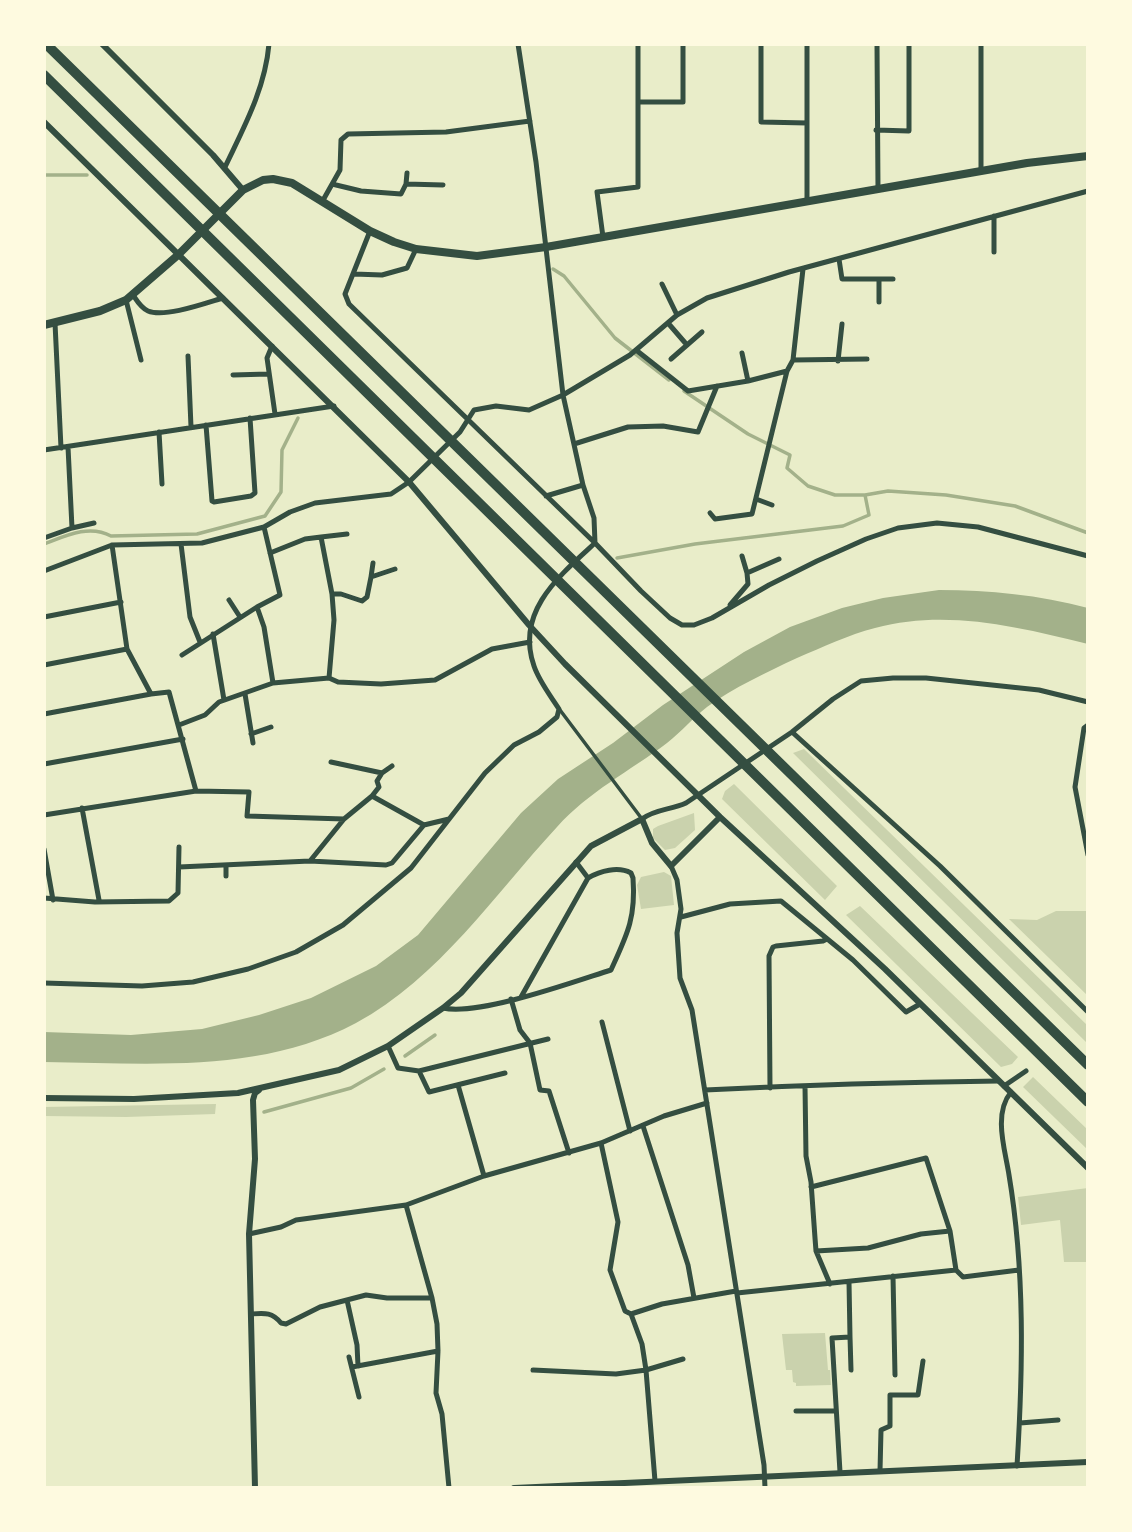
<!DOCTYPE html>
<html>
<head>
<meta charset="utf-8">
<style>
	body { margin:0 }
	#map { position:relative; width:1132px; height:1532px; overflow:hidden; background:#e9edc9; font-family:"Space Grotesk",sans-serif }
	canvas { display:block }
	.frame { position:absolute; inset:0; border:46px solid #fefae0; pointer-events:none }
</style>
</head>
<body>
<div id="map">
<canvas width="1132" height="1532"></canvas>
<div class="frame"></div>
</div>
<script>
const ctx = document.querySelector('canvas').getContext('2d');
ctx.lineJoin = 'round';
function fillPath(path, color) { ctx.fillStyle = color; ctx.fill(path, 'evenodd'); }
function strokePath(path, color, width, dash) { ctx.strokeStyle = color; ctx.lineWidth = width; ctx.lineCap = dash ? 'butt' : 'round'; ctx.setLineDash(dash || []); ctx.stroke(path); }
fillPath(new Path2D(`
	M804 749 1088 1026V1044L793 753Z
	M734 784 837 886 825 900 722 799 725 791Z
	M694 813 695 830 675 848 665 850 653 838V829L658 826Z
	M664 872 671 876 674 905 641 909 637 885 641 877Z
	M860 906 1018 1057 1012 1064 1001 1067 846 915Z
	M1056 911H1088V996L1009 919 1037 920Z
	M1033 1077 1088 1130V1150L1023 1087Z
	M216 1104 215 1114 126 1117 44 1116V1107Z
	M1088 1188V1262H1064L1060 1220 1021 1225 1018 1197Z
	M825 1333 828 1370H830L831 1385 796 1386V1383L793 1382 792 1370H786L782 1334Z`), '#cad2ad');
fillPath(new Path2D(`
	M939 590C990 590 1039 595 1088 608V644C1018 627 947 609 875 628 848 635 823 647 797 658 767 672 733 688 707 707 693 718 681 732 667 743 630 771 588 792 557 827 494 895 439 978 356 1023 260 1074 149 1063 44 1062V1032L131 1035 202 1029 259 1015 311 998 376 966 418 935 521 813 558 779 613 743 663 705 744 652 790 627 842 608 883 598Z`), '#a3b18a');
strokePath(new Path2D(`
	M44 175H87
	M553 269 564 276 615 338 669 380
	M684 391 748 434 790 455 787 468 808 486 835 495H865L888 491 946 495 1015 506 1088 533
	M44 544C65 536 89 524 111 536L197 534 265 516 281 492 282 450 298 418
	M617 558 695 544 843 526 869 515 865 495
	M405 1056 435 1035
	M264 1112 351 1088 384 1069`), '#a3b18a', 3.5);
strokePath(new Path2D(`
	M560 710 642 819`), '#344e41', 3.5);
strokePath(new Path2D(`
	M518 44 536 162 563 395 583 485 594 518 595 543
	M761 44V122L807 123
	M807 44V202
	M877 44 878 189
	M981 44V171
	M638 102H683V44
	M876 130 909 131V44
	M225 167C244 127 265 89 269 44
	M332 184 361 191 401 194 406 184 407 173
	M406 184 443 185
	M322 202 340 170 341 140 348 134 446 132 530 121
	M370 231 345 294 349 304 595 543 641 591 670 618 682 625H694L712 618 769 585 817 561 866 539 898 528 937 523 978 527 1088 556
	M603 237 597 192 638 187V44
	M994 252V216
	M839 259 842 279H893
	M803 269 793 360 867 359
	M354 274 382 275 407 268 416 249
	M879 279V302
	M662 284 677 315
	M133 295C137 301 141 308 148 311 165 318 206 303 223 298
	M126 300 141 360
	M55 323 61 448
	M668 323 687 345
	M272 346 267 358 275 414
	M636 350 688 391 748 381 787 371
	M742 353 748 381
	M188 356 191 427
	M671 359 702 332
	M838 361 842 324
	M233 375 268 374
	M206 425 212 501 214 502 251 496 255 493 250 418
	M159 432 162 484
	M574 444 628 427 663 426 698 432 717 386
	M44 450 334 406
	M546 496 583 485
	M756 499 772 505
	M710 513 715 519 752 514 787 371 793 360
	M72 528 94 523
	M321 537 347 534
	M44 538 72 528 68 447
	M181 544 190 617 200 642
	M270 553 305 539 321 537 332 594 334 620 329 678 273 683
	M742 556 747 573
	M44 571 112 545 202 543 264 527 290 512 315 503 391 494 409 482 460 432 474 410 496 406 529 410 563 395 630 355 677 315 707 298 789 272 1088 191
	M371 577 373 563
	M332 594H341L362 601 367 597 371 577 395 569
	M229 600 240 617
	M730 605 748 584 747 573 779 559
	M44 617 121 602
	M213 634 224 700
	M182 655 257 607
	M44 665 127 649
	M329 678 338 682 381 684 435 680 492 649 530 642
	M245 694 253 743
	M44 714 151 694
	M179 725 205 715 219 702 273 683 264 627 257 607 280 595 264 527
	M1088 725 1084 728 1075 787 1088 855
	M792 732 940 866 1088 1012
	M251 734 271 727
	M331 762 382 773
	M44 764 183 739
	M196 791 249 792 247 816 344 819
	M372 796 379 787 377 781 382 773 392 766
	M82 808 99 900
	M44 815 196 791 169 692 151 694 127 649 112 545
	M642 819C655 809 671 810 686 803L792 732 833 699 861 681 893 678H926L1039 690 1088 702
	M44 849 53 900
	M310 861 386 865 392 863 424 825
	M226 865V876
	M671 866 677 880 681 909 677 933 680 978 692 1010 764 1465 765 1488
	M179 867 310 861 344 819 372 796 424 825 449 819
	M44 898 95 902 169 901 178 893 179 847
	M681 917 730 904 781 901 853 960 906 1012 920 1004
	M44 983 142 986 193 982 248 969 296 952 343 925 411 868 485 773 514 745 539 732 557 717 559 709C550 695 539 681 534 666 515 612 559 576 595 543
	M521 997 588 878
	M511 999 520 1030 530 1043 540 1090 549 1091 569 1153
	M443 1008C479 1016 573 982 611 970 627 935 636 918 633 878L631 873C618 866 600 871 588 878L576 862
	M602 1022 630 1131
	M388 1046 398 1068 419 1071 429 1092 505 1073
	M419 1071 548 1039
	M458 1085 484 1176
	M805 1086 806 1156 811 1182 815 1238 816 1251 830 1284
	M1004 1086 1026 1071
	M770 1088 769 956 773 947 776 946 823 941 827 939
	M705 1090C803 1085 901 1082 999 1081
	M1011 1092C993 1114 1005 1149 1009 1175 1025 1271 1023 1369 1017 1466
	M643 1126 688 1265 694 1298
	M601 1143 618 1222 610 1270 625 1311 631 1314
	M811 1187 926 1158 950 1231 956 1270
	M249 1234 281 1227 296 1220 406 1205
	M816 1251 868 1248 921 1234 950 1231
	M893 1276 895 1375
	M737 1293 956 1270 963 1277 1019 1270
	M347 1300 357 1345 358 1366
	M251 1314C265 1313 272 1312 281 1323L286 1324 320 1307 366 1295 387 1298H432
	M850 1337 851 1370
	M349 1357 359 1397
	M352 1367 438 1351
	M533 1370 616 1374 646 1370 683 1359
	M796 1411H836
	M1020 1423 1058 1420
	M880 1471 881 1430 890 1426V1395H918L923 1361
	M840 1472 832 1338 850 1337 849 1282
	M655 1481 646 1370 642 1344 631 1314 662 1304 736 1291
	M449 1488 442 1414 436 1393 438 1351 437 1324 432 1298 406 1205 484 1176 601 1143 664 1116 707 1103`), '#344e41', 5);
strokePath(new Path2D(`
	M102 44 213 155 243 190
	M44 122 409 482 529 625 565 664 720 817 885 969 1088 1168
	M44 1098 134 1099 238 1093 339 1070 388 1046 443 1008 461 993 591 846 642 819 652 843 671 866 720 817
	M255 1488 249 1234 255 1159 253 1100 255 1093 259 1090
	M514 1488 1088 1462`), '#344e41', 6);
strokePath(new Path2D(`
	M44 325 100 311 126 300 178 255 243 190 263 180 273 179 292 183 370 231 394 242 416 249 477 256 546 247 1027 163 1088 156`), '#344e41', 8);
strokePath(new Path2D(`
	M46 44 1088 1065
	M44 75 1088 1102`), '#344e41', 10);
</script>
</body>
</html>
